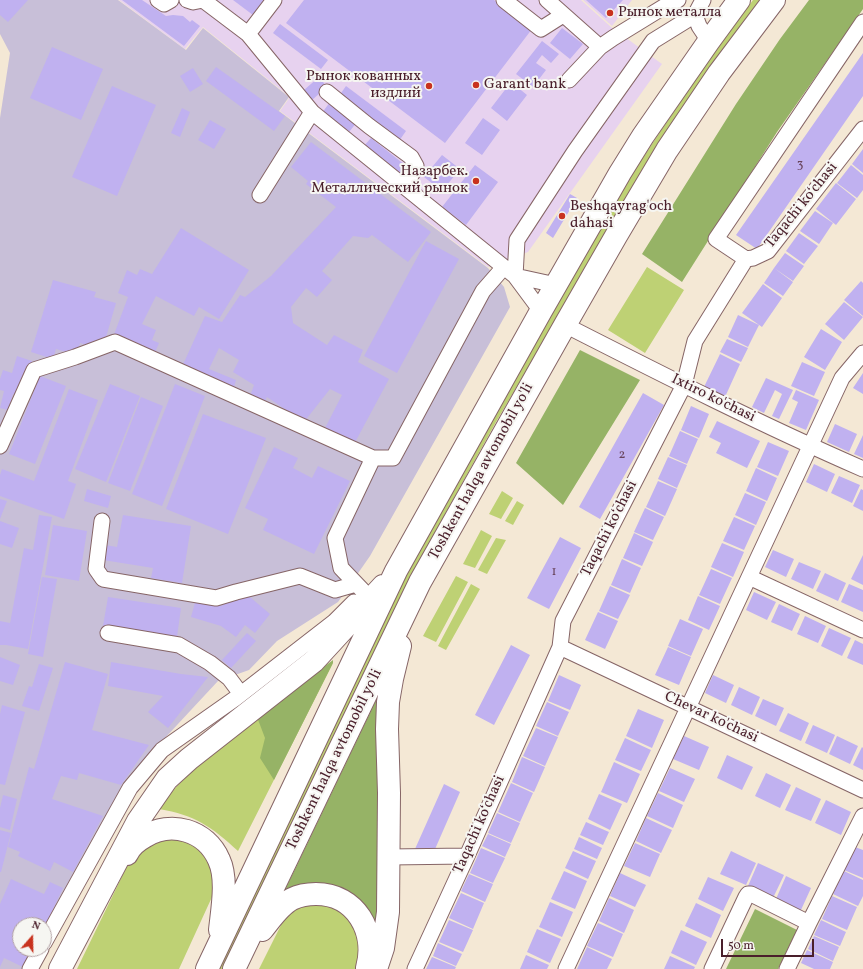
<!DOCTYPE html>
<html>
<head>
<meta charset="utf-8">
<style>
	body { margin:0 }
	#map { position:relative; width:863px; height:969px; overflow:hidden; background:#f4e8d5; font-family:Vollkorn,serif }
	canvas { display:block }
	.north { position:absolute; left:12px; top:917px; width:40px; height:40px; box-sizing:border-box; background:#f6f6f2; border:1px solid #b1a0a2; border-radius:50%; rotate:20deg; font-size:11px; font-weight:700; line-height:16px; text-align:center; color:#4a1f2b }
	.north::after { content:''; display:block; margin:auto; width:14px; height:18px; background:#c8321e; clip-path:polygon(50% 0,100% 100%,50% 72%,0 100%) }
	.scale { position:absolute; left:721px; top:939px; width:93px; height:18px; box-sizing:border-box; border:2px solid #4a1f2b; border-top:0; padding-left:5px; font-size:12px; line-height:14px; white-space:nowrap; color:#4a1f2b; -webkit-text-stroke:3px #f6f6f2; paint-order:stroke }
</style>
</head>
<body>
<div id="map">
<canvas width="863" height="969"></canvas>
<div class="north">N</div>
<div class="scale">50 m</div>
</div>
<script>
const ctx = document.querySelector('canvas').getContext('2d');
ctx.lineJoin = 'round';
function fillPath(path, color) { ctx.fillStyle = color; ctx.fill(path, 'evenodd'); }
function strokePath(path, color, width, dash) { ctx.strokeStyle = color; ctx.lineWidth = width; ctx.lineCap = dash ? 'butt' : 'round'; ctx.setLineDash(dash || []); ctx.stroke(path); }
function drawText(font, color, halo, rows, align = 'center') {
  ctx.font = font + ' Vollkorn,serif'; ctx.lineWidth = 4; ctx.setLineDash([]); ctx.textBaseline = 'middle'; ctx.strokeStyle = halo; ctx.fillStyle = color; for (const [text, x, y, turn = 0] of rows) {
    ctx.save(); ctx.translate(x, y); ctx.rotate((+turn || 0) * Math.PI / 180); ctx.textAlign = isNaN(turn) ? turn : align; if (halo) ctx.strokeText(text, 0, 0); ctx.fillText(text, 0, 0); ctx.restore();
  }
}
fillPath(new Path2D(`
	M119 0H581L611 27 662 64 528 252 488 267 280 111 290 97 203 27 185 49Z
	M583 0H632L612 26Z`), '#e7d2ef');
fillPath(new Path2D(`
	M0 0H118L186 50 203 28 289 97 279 111 488 268 504 287 510 307 370 556 338 602 277 641 249 670 218 681 137 768 44 935V925H20V949L26 969H0V118L10 53 0 34Z`), '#c8bfd8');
fillPath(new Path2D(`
	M753 0H762L628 197 496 422 445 514 373 655 222 969H217L387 609 556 302 633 173 660 132 717 49Z
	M647 267 684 290 645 353 608 330Z
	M502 491 513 498 501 519 489 514Z
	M517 501 524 505 513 525 505 521Z
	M481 530 492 536 475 568 463 564Z
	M496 538 506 540 487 574 478 570Z
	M456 576 468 582 436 642 423 636Z
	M471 584 480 589 446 650 438 646Z
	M333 663 238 851C212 827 195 815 159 809L170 794 178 785 200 764 257 717Z
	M173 834 209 854 215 889 212 897 179 969H77L130 860 135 853Z
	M307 902 339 908 360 934V969H259L284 919 288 912Z`), '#bed174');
fillPath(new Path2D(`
	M809 0H863V9L777 132 682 282 642 254 736 104 780 39Z
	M580 350 640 380 563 505 516 463Z
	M333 660V663L274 780 260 758 265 738 257 717Z
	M381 690 379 934 334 886C318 881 301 884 285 890Z
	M755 909 797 930 778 969H726Z`), '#96b366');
fillPath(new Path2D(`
	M0 0H28L8 22 0 15Z
	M122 0H142L166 16 173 15 183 16 190 22 192 20 200 26 184 46Z
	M233 0H264L253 15Z
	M304 0H494L532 29 445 143 286 23Z
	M586 0H623L606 18Z
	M280 24 328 60 321 69 273 33Z
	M562 28 583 44 570 59 550 43Z
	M542 41 559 54 551 63 542 55 536 63 546 70 533 87 516 74Z
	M52 47 103 69 81 120 30 98Z
	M863 53V96L757 249 736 235Z
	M216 67 285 116 274 131 206 81Z
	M193 68 203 84 190 92 180 76Z
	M319 77 327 87 312 100 304 90Z
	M511 82 527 95 507 121 491 108Z
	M112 86 156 105 117 196 72 177Z
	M346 86 406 131 399 141 339 96Z
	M330 102 357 122 349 132 322 113Z
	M182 108 190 112 180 137 171 133Z
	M483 118 500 130 482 155 465 143Z
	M210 120 226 129 214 149 198 140Z
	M371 138 410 169 403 177 364 146Z
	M311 142 431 232 408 262 372 235 368 238 353 236 322 271 332 280 317 297 306 288 291 307 293 323 327 345 334 335 363 350 358 362 389 379 352 448 322 434 342 395 330 389 304 422 267 397 263 405 249 399 254 385 233 372 239 360 219 348 209 369 236 380 233 391 181 369 205 316 222 322 240 295 245 297 271 276 336 207 306 184 308 181 291 167Z
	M863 149V173L852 164Z
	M442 155 460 169 442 191 424 177Z
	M475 165 498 182 466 225 442 207Z
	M851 165 863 175V190L857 198 837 183Z
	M836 183 856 199 836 225 816 209Z
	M570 194 577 198 553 238 546 233Z
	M815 211 833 223 819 244 800 231Z
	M181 228 249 270 219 319 199 307 194 316 156 296 142 324 156 330 152 340 159 343 153 357 112 340 128 297 118 293 127 270 137 275 140 269 152 274Z
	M799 233 818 246 804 264 786 251Z
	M426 241 459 259 397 373 364 356Z
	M785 253 804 266 793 281 774 268Z
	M774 268 793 282 783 296 764 283Z
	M53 280 96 292 94 297 116 303 104 344 91 346 80 343 77 355 56 349 53 359 31 352Z
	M861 281 863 283V316L844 300Z
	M763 284 782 298 762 327 742 313Z
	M844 302 863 317 844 340 825 324Z
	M738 315 759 325 748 347 728 337Z
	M821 329 842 342 825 370 804 357Z
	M727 339 748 348 741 362 720 352Z
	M720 354 740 364 725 397 704 387Z
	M17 356 32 361 22 396 13 394 8 410 0 408 4 391 0 390V379L3 370 12 373Z
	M802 362 825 372 814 396 791 386Z
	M863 373V394L853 388Z
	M40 376 66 386 35 464 9 454Z
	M766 378 793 390 779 419 772 416 782 394 775 390 764 413 752 407Z
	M110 384 140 396 106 482 75 469Z
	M175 384 205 396 162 506 132 494Z
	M69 389 98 400 68 481 76 484 64 519 0 496V475L2 469 34 481Z
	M796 390 819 400 806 430 789 423 798 402 792 399Z
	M643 393 664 405 600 519 579 507Z
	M141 397 163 406 130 491 108 483Z
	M691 406 709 414 699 438 681 430Z
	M203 414 266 438 228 534 166 509Z
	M717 421 760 441 747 468 716 453 721 443 709 437Z
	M835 424 857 434 849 452 827 442Z
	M680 431 698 439 687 464 669 456Z
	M863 435V458L854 454Z
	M768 442 789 451 778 476 757 467Z
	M274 447 298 458 293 468 312 478 318 466 350 481 314 554 263 530 268 519 245 508Z
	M668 457 687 465 677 488 658 479Z
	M814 464 835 474 827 492 806 482Z
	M756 468 777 478 767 501 746 491Z
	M839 476 860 485 852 503 831 493Z
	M658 481 677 489 665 516 646 507Z
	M87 489 111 496 108 508 84 501Z
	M861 489 863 490V511L853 506Z
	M745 493 766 502 756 525 735 515Z
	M0 499 7 501 0 519Z
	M645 508 664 517 653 540 634 532Z
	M39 515 52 517 28 649 6 645 24 548 33 550Z
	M123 515 191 526 182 583 151 578 153 568 103 560 105 545 117 547Z
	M734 517 755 526 744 550 723 541Z
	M0 521 19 528 12 548 0 544Z
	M53 525 87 531 79 581 45 575Z
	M634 533 653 542 642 566 623 558Z
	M560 537 581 548 549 609 527 598Z
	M722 543 744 552 733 577 711 567Z
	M773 550 794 559 786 577 765 567Z
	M863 555V585L851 579Z
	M622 559 641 568 630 593 611 585Z
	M799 562 821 571 813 589 791 579Z
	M711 569 732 578 720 604 699 595Z
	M825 573 846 583 838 601 816 591Z
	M42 577 57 579 43 657 28 654Z
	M849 584 863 590V612L841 602Z
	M610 586 630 595 618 619 599 611Z
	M244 592 270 614 255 633 245 625 236 637 221 626 191 617 196 599 222 606 231 595 238 600Z
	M754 592 776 602 767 620 746 610Z
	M698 596 720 606 709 630 688 620Z
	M108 597 181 608 177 637 103 626Z
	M779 604 800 614 792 631 771 622Z
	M598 612 618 621 605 649 585 640Z
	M805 616 826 626 818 643 797 634Z
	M680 619 703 629 691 656 668 646Z
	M0 621 10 623 6 645H0Z
	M829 628 851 638 842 656 821 646Z
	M247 633 256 641 231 668 222 660Z
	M855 640 863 644V665L847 658Z
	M511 645 530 655 494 725 475 715Z
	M668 647 691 657 679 685 655 675Z
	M0 657 20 665 13 685 0 681Z
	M65 662 108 674 92 730 149 745 121 785 79 773 77 780 61 776 52 799 103 816 73 872 54 862 50 871 18 856 20 852 8 847 29 767 34 769Z
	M111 662 181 674 208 677 168 728 148 712 163 696 108 686Z
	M39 664 53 668 39 711 22 706 29 686 32 687Z
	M559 675 581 685 570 710 548 701Z
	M713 675 734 685 726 703 705 693Z
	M739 687 760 697 752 715 731 705Z
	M763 699 784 708 776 726 755 716Z
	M547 702 569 712 558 736 536 726Z
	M2 705 25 712 5 785 0 784V714Z
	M638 709 664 720 652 748 626 736Z
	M788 713 809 723 801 741 779 731Z
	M813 725 835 735 827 753 805 743Z
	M536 728 558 737 545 766 523 756Z
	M684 736 709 747 699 770 673 759Z
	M837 736 858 746 850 764 829 754Z
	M625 738 651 750 641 771 615 760Z
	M862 747 863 748V770L853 765Z
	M727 755 753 767 742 790 717 778Z
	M522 757 545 767 534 792 512 782Z
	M614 762 640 774 627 803 601 792Z
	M670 768 695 779 684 802 659 791Z
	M766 773 791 785 780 808 755 796Z
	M511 783 533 793 520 822 498 812Z
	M444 784 460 792 432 856 415 849Z
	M796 787 821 799 811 821 785 810Z
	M658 793 683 805 673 828 647 816Z
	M599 794 622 804 610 830 588 819Z
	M3 795 17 799 10 830 0 827V808Z
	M826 800 851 812 841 835 815 823Z
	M497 813 520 823 511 843 488 833Z
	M646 818 672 830 661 853 636 841Z
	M586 822 609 832 603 845 580 835Z
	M0 830 11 833 1 872H0Z
	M488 834 511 844 505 857 482 846Z
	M579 837 602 848 597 859 574 849Z
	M635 843 660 854 650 877 624 866Z
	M855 847 863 850V878L844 870Z
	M481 848 505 858 493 883 470 873Z
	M573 851 596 861 588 879 565 868Z
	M731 851 756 863 746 885 720 874Z
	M758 863 784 875 773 898 748 886Z
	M564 871 587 881 575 909 551 899Z
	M844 871 863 880V896L858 906 833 894Z
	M620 873 646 885 635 907 610 896Z
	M469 874 493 884 485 902 461 891Z
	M786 876 811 888 801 910 776 899Z
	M708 877 734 888 723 911 698 899Z
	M11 879 44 894 50 882 63 888 44 928V925H20V949H34L25 968 4 958 0 967V904Z
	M461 893 484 903 473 929 449 918Z
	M832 896 857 907 847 930 822 919Z
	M609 898 634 910 624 933 599 921Z
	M550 902 573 912 562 937 539 927Z
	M696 903 721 915 711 938 685 926Z
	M449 920 473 930 463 952 439 942Z
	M821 920 846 932 840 946 814 935Z
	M598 923 623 934 613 957 587 946Z
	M537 929 561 939 550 963 527 952Z
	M681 930 707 942 696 965 671 953Z
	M814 936 839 947 833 961 808 949Z
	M438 943 462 954 456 966 433 956Z
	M587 947 612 959 607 969H577Z
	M807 950 833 962 830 969H814L801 963Z
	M526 955 549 965 547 969H520Z
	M670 956 695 967 694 969H664Z
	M432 957 456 967 455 969H426Z`), '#c0b1f0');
const minor = new Path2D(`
	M158 0 164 4 171 0
	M187 0 193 2 203 0 248 34 312 112 515 276 541 311
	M504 0 541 29 563 15
	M547 0 600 47
	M695 15 703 0
	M248 34 274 0
	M569 80 600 47 613 38 670 3 678 0
	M327 92 369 126 411 157 416 166 405 187
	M260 195 312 112
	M746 259 716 239 863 22
	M515 276 517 240 575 151 653 41 695 15 699 26 709 41
	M515 276 556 285
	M565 325C663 375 762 425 863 469
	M0 446 34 370 75 357 115 342 373 458
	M102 521 96 569 103 579 216 598 236 592 300 576 335 590 356 584
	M749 577 863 630
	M364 592 341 568 335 538 373 458H393L483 291 504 267
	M108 633 179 645 210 663 229 678 241 694
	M560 647 863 790
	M389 857 467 856
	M44 943 130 788 162 750 236 698 334 622 354 602
	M30 969 41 949
	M415 969 467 856 560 647 563 621 684 385 695 341 746 259 753 258 768 251 863 129
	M566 969 842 378 863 353
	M712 969 746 897 748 894H751L809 923
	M787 969 809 923 863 816`);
const highway = new Path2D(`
	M127 854C130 847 137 841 144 837 171 820 206 830 219 860 228 879 222 910 220 930
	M262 930C271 919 280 905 292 899 300 895 308 894 316 894 356 894 377 932 367 968
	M60 969 138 821 167 779 189 759 314 661 383 586
	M207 969 396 571 541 311 620 173 643 136 709 41 739 0
	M234 969 420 582 565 325 616 236 667 150 719 73 774 0
	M376 969 383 948 388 912 389 793 387 729 388 702 392 679 400 646`);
strokePath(minor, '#866566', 17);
strokePath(highway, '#866566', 24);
strokePath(minor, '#fff', 15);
strokePath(highway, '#fff', 22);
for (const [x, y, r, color] of [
	[610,13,4,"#c8321e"],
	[476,85,4,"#c8321e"],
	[429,86,4,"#c8321e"],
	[476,181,4,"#c8321e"],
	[562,216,4,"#c8321e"]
]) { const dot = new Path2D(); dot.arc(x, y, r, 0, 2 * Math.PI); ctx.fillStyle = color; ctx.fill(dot); strokePath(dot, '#f6f6f2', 1.5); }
drawText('13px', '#68445c', null, [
	["3",800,166],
	["2",622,456],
	["1",554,573]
]);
drawText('15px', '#4a1f2b', '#f6f6f2', [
	["Рынок металла",618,13],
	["Рынок кованных",421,77,"right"],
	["издлий",421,94,"right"],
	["Garant bank",484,85],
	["Назарбек.",468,172,"right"],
	["Металлический рынок",468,189,"right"],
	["Beshqayrag'och",570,207],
	["dahasi",570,224]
], 'left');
drawText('15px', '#4a1f2b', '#f6f6f2', [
	["Taqachi koʻchasi",802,206,-51],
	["Ixtiro ko'chasi",713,399,26],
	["Toshkent halqa avtomobil yo'li",482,472,-61],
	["Taqachi koʻchasi",610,529,-63],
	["Chevar ko'chasi",711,718,25],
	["Toshkent halqa avtomobil yo'li",335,760,-64],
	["Taqachi koʻchasi",480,825,-66]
]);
</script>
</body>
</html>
